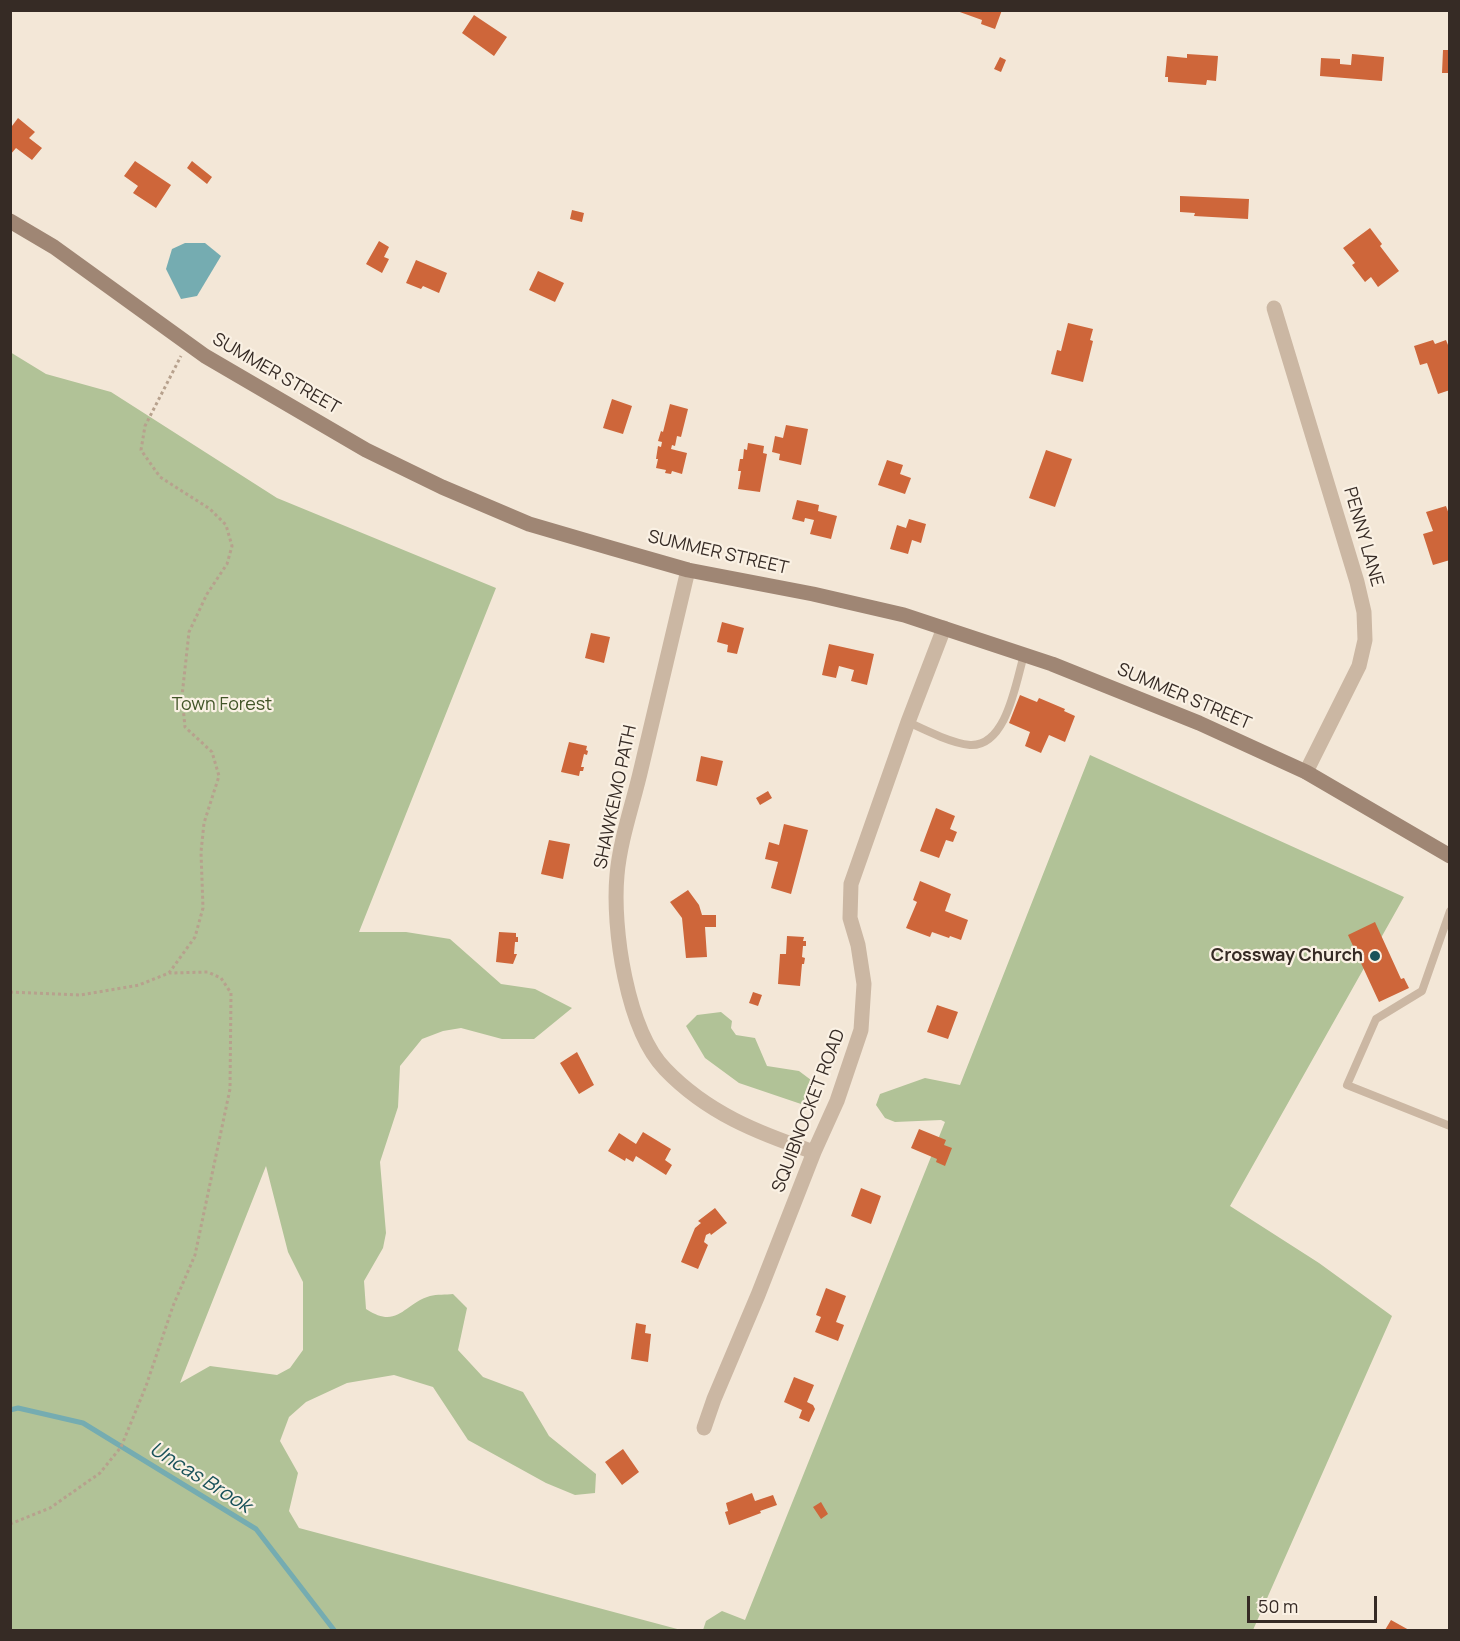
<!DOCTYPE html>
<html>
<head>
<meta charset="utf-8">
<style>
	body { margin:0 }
	#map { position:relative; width:1460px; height:1641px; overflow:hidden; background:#f3e7d7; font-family:Manrope,sans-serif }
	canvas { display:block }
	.frame { position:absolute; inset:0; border:12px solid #362b25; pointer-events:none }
	.scale { position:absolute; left:1247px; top:1596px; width:130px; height:27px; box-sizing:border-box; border:3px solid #362b25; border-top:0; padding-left:8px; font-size:18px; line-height:21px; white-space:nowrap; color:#362b25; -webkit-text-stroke:4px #faf1e4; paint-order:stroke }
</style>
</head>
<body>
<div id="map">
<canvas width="1460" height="1641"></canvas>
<div class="frame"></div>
<div class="scale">50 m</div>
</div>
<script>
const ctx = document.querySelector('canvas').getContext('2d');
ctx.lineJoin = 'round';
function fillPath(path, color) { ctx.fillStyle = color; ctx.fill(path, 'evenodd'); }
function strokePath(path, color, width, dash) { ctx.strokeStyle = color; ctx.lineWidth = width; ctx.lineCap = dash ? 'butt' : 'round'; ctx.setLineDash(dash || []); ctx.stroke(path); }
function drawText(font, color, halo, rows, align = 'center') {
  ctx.font = font + ' Manrope,sans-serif'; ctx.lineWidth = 4.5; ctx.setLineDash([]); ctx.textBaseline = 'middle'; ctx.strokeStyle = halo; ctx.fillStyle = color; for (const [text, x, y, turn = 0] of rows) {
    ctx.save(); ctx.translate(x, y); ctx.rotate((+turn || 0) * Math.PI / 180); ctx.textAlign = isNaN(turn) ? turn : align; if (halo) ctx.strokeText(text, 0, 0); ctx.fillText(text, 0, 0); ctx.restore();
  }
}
fillPath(new Path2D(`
	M10 352 46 374 111 392 277 498 496 588 359 932H406L450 939 501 984 535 989 572 1008 534 1039H502L461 1028 443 1031 422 1039 400 1066 398 1107 380 1162 386 1233 383 1248 364 1281 366 1309C398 1330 403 1304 430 1296 437 1294 446 1295 453 1294L467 1308 458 1350 483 1377 523 1392 549 1436 596 1474 595 1493 575 1495 546 1483 468 1440 433 1387 394 1375 347 1383 306 1402 289 1417 280 1441 298 1473 289 1511 299 1528 681 1630H11ZM266 1166 288 1252 303 1282V1350L290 1368 277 1375 210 1366 180 1383Z
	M1090 755 1404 897 1230 1206 1319 1263 1392 1316 1253 1630H703L706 1621 722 1611 745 1620 945 1122 941 1120 895 1122 885 1118 876 1105 880 1094 925 1078 960 1085Z
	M721 1012 732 1021 731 1028 736 1035 755 1038 767 1066 799 1071 815 1083 801 1104 739 1083 705 1058 686 1026 697 1015Z`), '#b1c297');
fillPath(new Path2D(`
	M185 243H205L221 256 197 296 181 299 166 269 172 249Z`), '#75acb1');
strokePath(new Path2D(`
	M10 1410 18 1408 83 1423 256 1529 334 1630`), '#75acb1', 5);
fillPath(new Path2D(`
	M1002 10 995 29 981 24 982 20 957 11Z
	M474 15 507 37 494 56 462 33Z
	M1443 50H1450V73H1442Z
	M1187 54 1218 56 1216 81 1207 80 1206 85 1168 82V77H1165L1167 56 1187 58Z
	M1352 54 1384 57 1382 81 1320 76 1321 58 1340 59V64L1351 65Z
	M1000 57 1006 60 1001 72 994 69Z
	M18 118 35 132 29 138 42 148 32 160 16 148 10 155V125L12 126Z
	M135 161 171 185 156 208 133 193 138 186 124 176Z
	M192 161 212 177 207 184 187 168Z
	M1180 196 1249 199 1248 219 1194 216 1195 213 1180 212Z
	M572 210 584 213 582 222 570 219Z
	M1370 228 1382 244 1380 246 1399 271 1378 287 1371 277 1365 282 1352 265 1355 263 1343 248Z
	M379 241 389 247 384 257 389 259 382 273 366 264Z
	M416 260 447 273 439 293 423 286 421 289 406 283Z
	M538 271 564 283 555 302 529 290Z
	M1068 323 1093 329 1090 340 1093 341 1083 382 1051 374 1057 350 1061 351Z
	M1433 340 1435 344 1446 340 1450 350V390L1438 394 1427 363 1420 365 1414 346Z
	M612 399 632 406 623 434 603 428Z
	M670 404 688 409 681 437 677 436 675 446 672 445 671 449 687 453 682 474 672 471 671 474 665 473 666 470 656 468 658 459H656L658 446 661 447 662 442 658 441 661 431 663 432Z
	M786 425 808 429 801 465 779 460 780 454 772 452 775 436 783 438Z
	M748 443 764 446 763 453 767 454 760 492 738 489 741 471H738L740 459H743L744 449 747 450Z
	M1046 450 1072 459 1055 507 1029 498Z
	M887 460 903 465 900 474 911 478 905 494 878 485Z
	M797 500 819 505 818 511 837 516 831 539 810 534 814 520 805 518 804 522 792 519Z
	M1446 506 1450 517V560L1433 565 1423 534 1433 531 1426 512Z
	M909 519 926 524 921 543 912 540 908 554 890 549 897 525 906 528Z
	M722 622 744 628 737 654 727 652 728 645 717 642Z
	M591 633 610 637 604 663 585 658Z
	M829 644 874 654 867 685 851 681 854 670 839 666 836 678 822 675Z
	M1020 695 1037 702 1039 698 1065 709 1064 711 1075 716 1065 742 1049 735 1041 753 1025 746 1030 732 1009 723Z
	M569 742 587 746 586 750 588 751 587 755 584 754 581 767H584L583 771H580L579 776 561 772Z
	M701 756 723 761 717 786 696 781Z
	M768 791 772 798 760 805 756 798Z
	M936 808 955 816 950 829 957 832 953 842 946 840 939 858 920 851Z
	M784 824 808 830 791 894 771 888 778 862 765 859 769 842 779 845Z
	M549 840 570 844 563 879 541 874Z
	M920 881 951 894 945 911 968 920 961 940 950 936 949 938 932 932 930 937 906 928 917 902 913 900Z
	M688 890 699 905 702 915H716V927H705L707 957 686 958 682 918 670 902Z
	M1375 922 1401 979 1404 978 1409 988 1379 1002 1348 935Z
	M499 932 516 933V937H518V942H515L514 954H517L513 964 496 962Z
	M787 936 804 937 803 941H806V946H803L802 957 805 958 804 964H802L800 986 778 984 780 954H786Z
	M753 992 762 995 758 1006 749 1003Z
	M937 1005 958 1012 948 1039 927 1032Z
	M577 1052 594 1085 579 1094 560 1063Z
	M919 1129 946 1140 944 1145 952 1148 945 1166 936 1162 937 1159 911 1148Z
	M643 1132 671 1149 665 1160 672 1165 666 1175 636 1156 633 1162 626 1158 625 1161 608 1151 619 1133 636 1144Z
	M861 1188 881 1196 871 1224 851 1216Z
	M715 1208 727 1223 711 1235 710 1233 706 1235 704 1242 708 1245 698 1269 681 1262 695 1228 701 1223 698 1221Z
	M826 1288 846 1296 836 1322 844 1325 838 1341 815 1332 821 1317 816 1315Z
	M636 1323 646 1325 645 1333 651 1334 648 1362 631 1359Z
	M794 1377 814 1385 807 1402 813 1405 815 1409 809 1422 799 1418 802 1410 784 1402Z
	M623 1449 639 1472 622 1485 605 1462Z
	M752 1493 755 1501 773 1495 777 1505 760 1511 761 1513 729 1525 725 1512 728 1511 726 1503Z
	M821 1502 828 1514 821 1519 813 1507Z
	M1391 1620 1409 1630H1385Z`), '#ce663a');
strokePath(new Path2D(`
	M10 992 80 995 139 985 169 973 195 937 203 908 201 852 204 823 219 776 212 752 185 727 182 696 189 632 207 594 227 564 232 546 226 525 210 509 160 477 141 450 145 426 181 356
	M10 1524 50 1508 100 1473 121 1447 146 1386 173 1306 195 1255 230 1089 231 993 221 978 208 972 170 973`), '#b7a18d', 3, [3, 3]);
strokePath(new Path2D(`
	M908 722C925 730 951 743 970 745 1007 747 1016 681 1024 655
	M1450 911 1422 991 1376 1019 1347 1085 1450 1126`), '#cbb7a3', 8);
strokePath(new Path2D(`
	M1274 308 1357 582 1364 612 1365 640 1359 666 1306 772
	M688 570C672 636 657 703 641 769 633 804 620 840 617 875 612 928 627 1030 665 1069 707 1113 758 1133 814 1152
	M704 1428 714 1399 758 1295 814 1152 837 1101 861 1030 864 984 858 945 850 918 851 884 908 722 944 628`), '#cbb7a3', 15);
strokePath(new Path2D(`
	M10 221 54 247 205 356 366 450 442 487 529 524 611 548 688 570 813 594 904 615 1052 664 1199 723 1306 772 1450 856`), '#9f8674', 15);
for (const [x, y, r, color] of [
	[1375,956,6,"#19525a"]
]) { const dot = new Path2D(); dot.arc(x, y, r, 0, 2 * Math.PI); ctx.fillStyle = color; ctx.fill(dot); strokePath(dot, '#faf1e4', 2); }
drawText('18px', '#362b25', '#faf1e4', [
	["SUMMER STREET",276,374,30],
	["PENNY LANE",1363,537,74],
	["SUMMER STREET",718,553,13],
	["SUMMER STREET",1184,697,23],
	["SHAWKEMO PATH",616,797,-78],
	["SQUIBNOCKET ROAD",809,1111,-69]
]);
drawText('18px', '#425528', '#faf1e4', [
	["Town Forest",222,705]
]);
drawText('bold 18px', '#362b25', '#faf1e4', [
	["Crossway Church",1363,956]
], 'right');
drawText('italic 20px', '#19525a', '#faf1e4', [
	["Uncas Brook",200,1478,32]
]);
</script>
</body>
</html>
